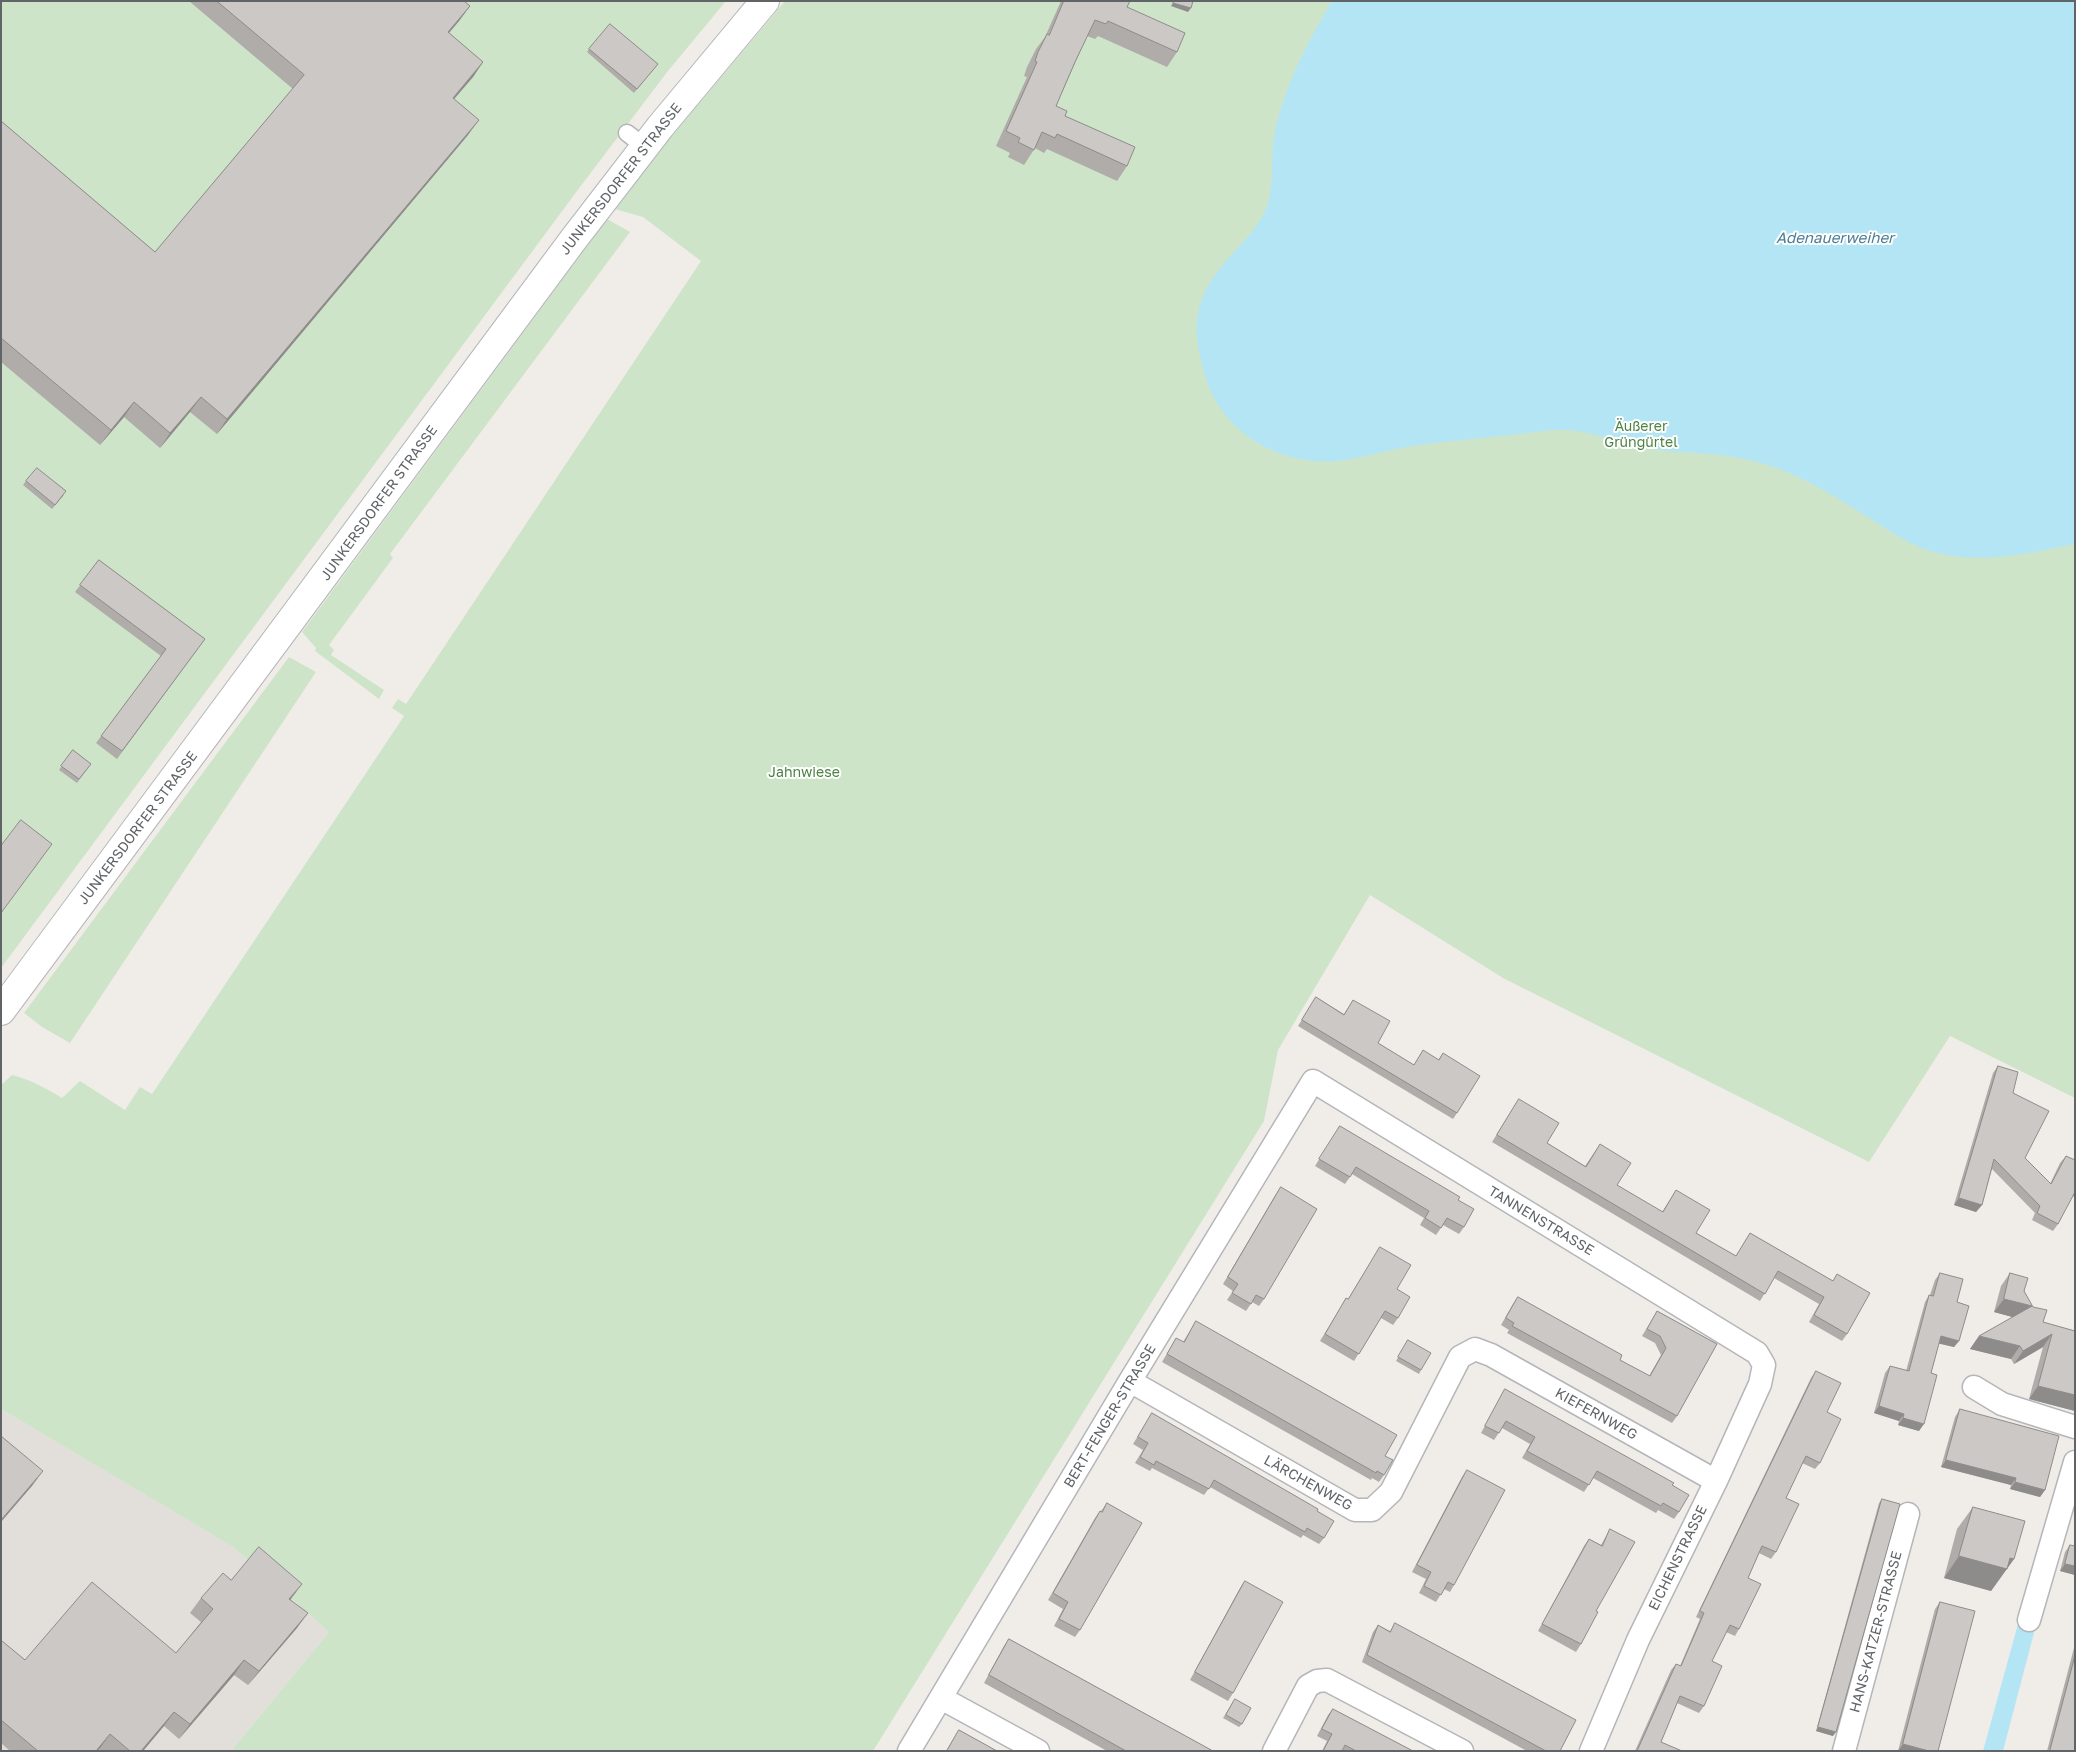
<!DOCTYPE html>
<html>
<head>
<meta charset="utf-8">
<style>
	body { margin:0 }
	#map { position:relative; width:2076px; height:1752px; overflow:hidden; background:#f0ede9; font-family:"Golos Text",sans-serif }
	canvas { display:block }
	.frame { position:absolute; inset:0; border:2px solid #606467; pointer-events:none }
</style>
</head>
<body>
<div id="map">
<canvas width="2076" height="1752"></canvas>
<div class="frame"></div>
</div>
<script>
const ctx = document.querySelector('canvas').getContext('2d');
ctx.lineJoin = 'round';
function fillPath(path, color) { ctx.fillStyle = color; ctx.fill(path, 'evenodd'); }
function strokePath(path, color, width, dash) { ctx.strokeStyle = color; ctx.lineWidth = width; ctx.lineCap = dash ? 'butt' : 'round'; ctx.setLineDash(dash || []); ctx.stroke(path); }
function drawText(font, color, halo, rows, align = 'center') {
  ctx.font = font + ' "Golos Text",sans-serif'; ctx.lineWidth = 4; ctx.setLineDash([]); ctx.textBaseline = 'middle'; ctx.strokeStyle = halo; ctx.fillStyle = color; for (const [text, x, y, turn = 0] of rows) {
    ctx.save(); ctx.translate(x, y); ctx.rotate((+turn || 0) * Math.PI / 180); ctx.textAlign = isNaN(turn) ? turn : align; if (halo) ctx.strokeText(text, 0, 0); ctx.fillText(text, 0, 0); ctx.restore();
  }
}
fillPath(new Path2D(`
	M1 1409 233 1547 329 1632 231 1751H1Z`), '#e2deda');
fillPath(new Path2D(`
	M1 1H726L668 71 580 187 1 968Z
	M785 1H2075V1098L1950 1036 1869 1162 1503 978 1370 895 1278 1050 1264 1121 873 1751H231L329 1632 233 1547 1 1409V1085L12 1075C31 1080 46 1088 62 1098L80 1081 125 1110 140 1087 152 1094 404 716 392 708 398 699 406 704 701 261 643 217 611 208Z
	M607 219 630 232 390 554 393 558 329 645 334 650 331 655 384 690 379 699 315 651 316 648 302 632Z
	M289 657 316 672 70 1043 42 1027 24 1013Z`), '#cee4c9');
fillPath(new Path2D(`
	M1332 1H2075V544C2029 553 1981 565 1934 552 1913 547 1893 533 1874 521 1827 492 1790 466 1734 457 1705 452 1675 453 1646 448 1620 443 1594 432 1567 430 1551 429 1535 433 1519 434 1483 438 1447 441 1412 446 1387 450 1363 458 1338 461 1284 466 1227 437 1208 384 1199 357 1191 327 1202 299 1214 266 1245 246 1262 217 1277 192 1269 159 1275 131 1286 83 1307 43 1332 1Z
	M2018 1624 2035 1629 2003 1751H1983Z`), '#b4e5f4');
const pedestrian = new Path2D(`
	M627 133 645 147`);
const minor = new Path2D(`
	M1130 1381 1355 1510H1372L1391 1492 1460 1357 1475 1349 1491 1355 1716 1481
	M1974 1387 2002 1404 2075 1427
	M2029 1620 2075 1462
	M941 1698 1038 1751
	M909 1751 1130 1381 1313 1081 1757 1353 1764 1365 1760 1384 1716 1481 1638 1640 1591 1751
	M1274 1751 1308 1686 1317 1681 1327 1680 1462 1751
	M1844 1751 1908 1514`);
const tertiary = new Path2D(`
	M1 1011 573 240 660 127 765 1`);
strokePath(pedestrian, '#b4b6b9', 19);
strokePath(minor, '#b4b6b9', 25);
strokePath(tertiary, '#b4b6b9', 30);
strokePath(pedestrian, '#fff', 16);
strokePath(minor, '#fff', 22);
strokePath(tertiary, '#fff', 28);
fillPath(new Path2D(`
	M189 1H464L470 6 459 21 449 33 483 62 473 77 454 99 468 135 217 434 190 412 160 448 124 417 100 445 1 362V121L155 252 293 89Z
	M1061 1H1130L1127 7 1177 52 1167 67 1098 36 1095 39 1087 36 1056 106 1065 116 1127 166 1117 181 1047 149 1044 153 1035 148 1024 165 1008 157 1010 153 996 146 1027 77 1024 76 1027 67 1036 49 1045 37Z
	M589 49 658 64 634 93 587 52Z
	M26 481 64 495 52 509 23 485Z
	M99 560 205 639 117 759 96 743 161 656 75 592Z
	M73 750 91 764 77 783 59 770Z
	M1316 997 1344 1014 1353 1000 1378 1043 1414 1065 1423 1050 1438 1060 1443 1053 1457 1113 1453 1119 1298 1026Z
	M1998 1066 2013 1093 2025 1158 2050 1184 2060 1163 2066 1156 2075 1160V1197L2072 1196 2058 1224 2053 1231 2032 1220 2035 1213 1992 1169 1982 1205 1976 1212 1954 1205 1993 1073Z
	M1519 1099 1547 1143 1585 1166 1600 1144 1617 1185 1662 1212 1676 1190 1696 1233 1736 1256 1750 1233 1833 1281 1837 1274 1847 1334 1842 1341 1809 1322 1819 1304 1774 1278 1760 1301 1492 1142Z
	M1340 1126 1458 1200 1464 1227 1459 1234 1443 1225 1436 1235 1420 1225 1424 1218 1352 1174 1345 1184 1315 1166Z
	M1281 1187 1264 1299 1259 1306 1252 1302 1246 1311 1227 1300 1233 1291 1223 1284 1276 1194Z
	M1380 1247 1397 1289 1398 1318 1393 1325 1381 1318 1354 1361 1320 1341 1342 1305 1346 1298 1348 1299Z
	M1940 1273 1957 1302 1959 1341 1954 1347 1939 1343 1931 1373 1919 1431 1898 1425 1899 1421 1874 1413 1885 1373 1890 1366 1906 1371 1925 1302 1929 1295H1930L1935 1280Z
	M2010 1273 2024 1291 2033 1307 2043 1322 2075 1331V1411L2029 1399 2043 1347 2014 1364 2011 1359 1970 1349 1979 1336 2013 1317 1994 1312 2001 1286Z
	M1518 1297 1620 1360 1649 1376 1661 1355 1655 1343 1642 1336 1657 1311 1717 1344 1677 1416 1672 1423 1507 1333 1509 1330 1501 1325 1513 1304Z
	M1196 1321 1385 1456 1384 1475 1379 1482 1372 1478 1371 1480 1162 1362 1176 1338 1183 1342Z
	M1408 1340 1421 1370 1419 1374 1396 1361Z
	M1816 1371 1827 1412 1820 1463 1815 1469 1802 1463 1786 1498 1776 1552 1771 1559 1759 1553 1748 1578 1739 1629 1735 1636 1726 1632 1712 1661 1704 1706 1699 1713 1677 1703 1661 1742 1682 1751H1635L1671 1670 1676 1664 1680 1666 1700 1619 1696 1617 1811 1378Z
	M1505 1389 1672 1485 1679 1512 1674 1519 1658 1510 1656 1513 1593 1478 1584 1492 1522 1458 1530 1444 1502 1428 1494 1440 1481 1433 1501 1396Z
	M1960 1409 2045 1490 2040 1497 2010 1489 2011 1485 1941 1467 1955 1417Z
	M1152 1413 1317 1511 1324 1538 1319 1544 1303 1535 1301 1538 1210 1487 1204 1495 1152 1468 1150 1471 1135 1463 1143 1450 1133 1444Z
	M1467 1470 1454 1585 1450 1592 1444 1589 1436 1602 1419 1593 1426 1579 1412 1572 1462 1477Z
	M1882 1499 1833 1736 1816 1731 1879 1503Z
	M1107 1503 1080 1630 1075 1637 1054 1626 1063 1609 1048 1600 1095 1518 1100 1511H1101Z
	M1973 1507 2014 1559 1991 1591 1944 1578 1957 1529Z
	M1610 1529 1596 1611 1581 1644 1576 1652 1538 1631 1584 1546 1589 1539 1601 1545Z
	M2070 1545 2075 1575 2060 1571 2065 1552Z
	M231 1580 291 1599 297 1628 248 1685 234 1675 179 1739 164 1726 143 1751H101L99 1749 98 1751H10L1 1743V1642L25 1660 176 1653 201 1622 190 1613 201 1598Z
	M1245 1581 1233 1693 1228 1701 1190 1680 1240 1588Z
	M1940 1602 1938 1751H1898L1935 1609Z
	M1395 1623 1560 1751H1527L1362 1662 1373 1632 1378 1625 1390 1631Z
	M1009 1639 1213 1751H1107L984 1683 1004 1646Z
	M2075 1644V1751H2047Z
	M1235 1699 1242 1724 1239 1727 1223 1718Z
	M1333 1709 1413 1751H1322L1327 1741 1317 1736 1328 1715Z
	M959 1730 997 1751H946Z`), '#afaca9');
fillPath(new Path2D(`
	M1173 3 1191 8 1188 12 1171 6Z
	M470 6 459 21 437 47 448 32Z
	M483 62 473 77 442 113 453 98Z
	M479 120 468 135 217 434 227 419Z
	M201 397 190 412 160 448 170 433Z
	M134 402 124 417 100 445 111 430Z
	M1959 1198 1982 1205 1976 1212 1954 1205Z
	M2004 1299 2032 1306 2023 1320 1994 1312Z
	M2052 1334 2043 1347 2014 1364 2023 1351Z
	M1941 1336 1959 1341 1954 1347 1936 1343Z
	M1979 1336 2020 1346 2011 1359 1970 1349Z
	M2038 1386 2075 1395V1411L2029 1399Z
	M1879 1406 1904 1414 1899 1421 1874 1413Z
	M1903 1418 1924 1424 1919 1431 1898 1425Z
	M1946 1460 2016 1478 2011 1485 1941 1467Z
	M43 1471 32 1486 1 1522V1520Z
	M2015 1482 2045 1490 2040 1497 2010 1489Z
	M1959 1556 2010 1558 2014 1559 1991 1591 1944 1578Z
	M2065 1564 2075 1566V1575L2060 1571Z
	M302 1584 291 1599 279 1613 289 1599Z
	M308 1613 297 1628 248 1685 259 1671Z
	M244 1660 234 1675 179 1739 190 1724Z
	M174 1712 164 1726 143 1751H141Z
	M1818 1727 1836 1732 1833 1736 1816 1731Z
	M110 1734 98 1751H96Z
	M1903 1744 1929 1751H1898Z`), '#8e8c8a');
const building = new Path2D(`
	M217 1H464L470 6 448 32 483 62 453 98 479 120 227 419 201 397 170 433 134 402 111 430 1 338V121L155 252 304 75Z
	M1064 1H1130L1127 7 1185 33 1177 52 1108 21 1106 24 1095 20 1075 62 1056 106 1067 111 1065 116 1135 147 1127 166 1057 134 1055 138 1042 132 1034 150 1018 142 1020 138 1006 131 1037 62 1035 61 1038 52 1047 34 1049 35Z
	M1174 1H1193L1191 8 1173 3Z
	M610 24 658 64 637 89 589 49Z
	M37 468 66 491 55 505 26 481Z
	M99 560 205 639 122 751 101 736 166 649 80 585Z
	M73 750 91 764 79 779 61 766Z
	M21 820 52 844 1 913V846Z
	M1316 997 1344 1015 1353 1000 1390 1021 1378 1043 1414 1065 1423 1050 1439 1060 1443 1053 1480 1076 1457 1113 1302 1020Z
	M1998 1066 2018 1072 2013 1093 2049 1111 2025 1158 2051 1184 2066 1156 2075 1160V1192L2058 1224 2037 1213 2040 1206 1994 1159 1982 1205 1959 1198Z
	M1519 1099 1559 1123 1547 1143 1586 1167 1600 1144 1631 1163 1617 1185 1663 1212 1676 1190 1710 1210 1696 1233 1736 1256 1750 1233 1833 1281 1837 1274 1870 1293 1847 1334 1814 1315 1824 1297 1778 1271 1765 1294 1497 1135Z
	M1340 1126 1460 1197 1458 1200 1474 1209 1464 1227 1447 1218 1441 1228 1425 1218 1429 1211 1356 1167 1350 1177 1319 1159Z
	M1281 1187 1317 1209 1264 1299 1256 1295 1251 1304 1232 1293 1238 1284 1228 1277Z
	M1380 1247 1411 1265 1397 1289 1410 1297 1398 1318 1385 1311 1359 1354 1325 1334 1346 1298 1348 1299Z
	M1940 1273 1963 1279 1957 1302 1969 1306 1959 1341 1941 1336 1931 1373 1937 1375 1924 1424 1903 1418 1904 1414 1879 1406 1890 1366 1909 1371 1929 1295 1933 1296Z
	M2010 1273 2028 1278 2024 1291 2033 1307 2047 1310 2043 1322 2075 1331V1395L2038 1386 2052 1334 2023 1351 2020 1346 1979 1336 2032 1306 2004 1299Z
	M1518 1297 1622 1355 1620 1360 1650 1376 1666 1348 1660 1336 1647 1329 1657 1311 1717 1344 1677 1416 1512 1326 1514 1323 1506 1318Z
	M1196 1321 1397 1435 1385 1456 1393 1460 1384 1475 1377 1471 1376 1473 1167 1354 1176 1338 1184 1342Z
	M1408 1340 1431 1353 1421 1370 1398 1357Z
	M1816 1371 1841 1383 1827 1412 1841 1419 1820 1463 1806 1456 1786 1498 1799 1504 1776 1552 1762 1546 1748 1578 1761 1584 1739 1629 1730 1625 1712 1661 1722 1666 1704 1706 1680 1696 1661 1742 1682 1751H1637L1676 1664 1681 1666 1704 1613 1700 1611Z
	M1505 1389 1674 1483 1672 1485 1689 1495 1679 1512 1663 1503 1661 1506 1597 1471 1589 1485 1527 1451 1535 1437 1506 1421 1499 1433 1485 1426Z
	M1960 1409 2059 1436 2045 1490 2015 1482 2016 1478 1946 1460Z
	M1152 1413 1318 1509 1317 1511 1334 1521 1324 1538 1307 1528 1305 1532 1214 1480 1209 1489 1156 1461 1154 1465 1140 1457 1148 1443 1138 1437Z
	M1 1436 43 1471 1 1520Z
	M1467 1470 1505 1490 1454 1585 1448 1582 1441 1595 1424 1586 1431 1572 1417 1565Z
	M1882 1499 1900 1504 1836 1732 1818 1727Z
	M1107 1503 1142 1523 1080 1630 1059 1619 1068 1602 1053 1593 1100 1511 1102 1512Z
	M1973 1507 2025 1521 2014 1559 2010 1558 2007 1569 1959 1556Z
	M1610 1529 1635 1542 1596 1611 1598 1612 1581 1644 1542 1624 1589 1539 1602 1546Z
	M2070 1545 2075 1546V1566L2065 1564Z
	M259 1547 302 1584 289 1599 308 1613 259 1671 244 1660 190 1724 174 1712 141 1751H130L110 1734 96 1751H38L1 1720V1642L2 1641 25 1660 92 1582 176 1653 213 1609 201 1598 223 1573 231 1580Z
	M1245 1581 1283 1602 1233 1693 1195 1672Z
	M1940 1602 1975 1611 1938 1751H1929L1903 1744Z
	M1395 1623 1576 1720 1560 1751H1546L1367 1655 1378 1625 1390 1632Z
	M1009 1639 1213 1751H1126L989 1675Z
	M2075 1656V1751H2050Z
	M1235 1699 1251 1708 1242 1724 1226 1715Z
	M1333 1709 1413 1751H1356L1345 1745 1342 1751H1323L1332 1734 1322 1729Z
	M959 1730 997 1751H947Z`);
fillPath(building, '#cbc8c5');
strokePath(building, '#8e8c8a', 1);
drawText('14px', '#606467', '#fff', [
	["JUNKERSDORFER STRASSE",621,179,-52],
	["JUNKERSDORFER STRASSE",379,503,-54],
	["JUNKERSDORFER STRASSE",138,828,-53],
	["TANNENSTRASSE",1541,1221,31],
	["KIEFERNWEG",1596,1414,29],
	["BERT-FENGER-STRASSE",1110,1416,-59],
	["LÄRCHENWEG",1308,1483,29],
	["EICHENSTRASSE",1678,1558,-64],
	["HANS-KATZER-STRASSE",1876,1632,-75]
]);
drawText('14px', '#4c8343', '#fff', [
	["Äußerer",1641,427],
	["Grüngürtel",1641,443],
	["Jahnwiese",804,773]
]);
drawText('italic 15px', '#4b7d95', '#fff', [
	["Adenauerweiher",1835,238]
]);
</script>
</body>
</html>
